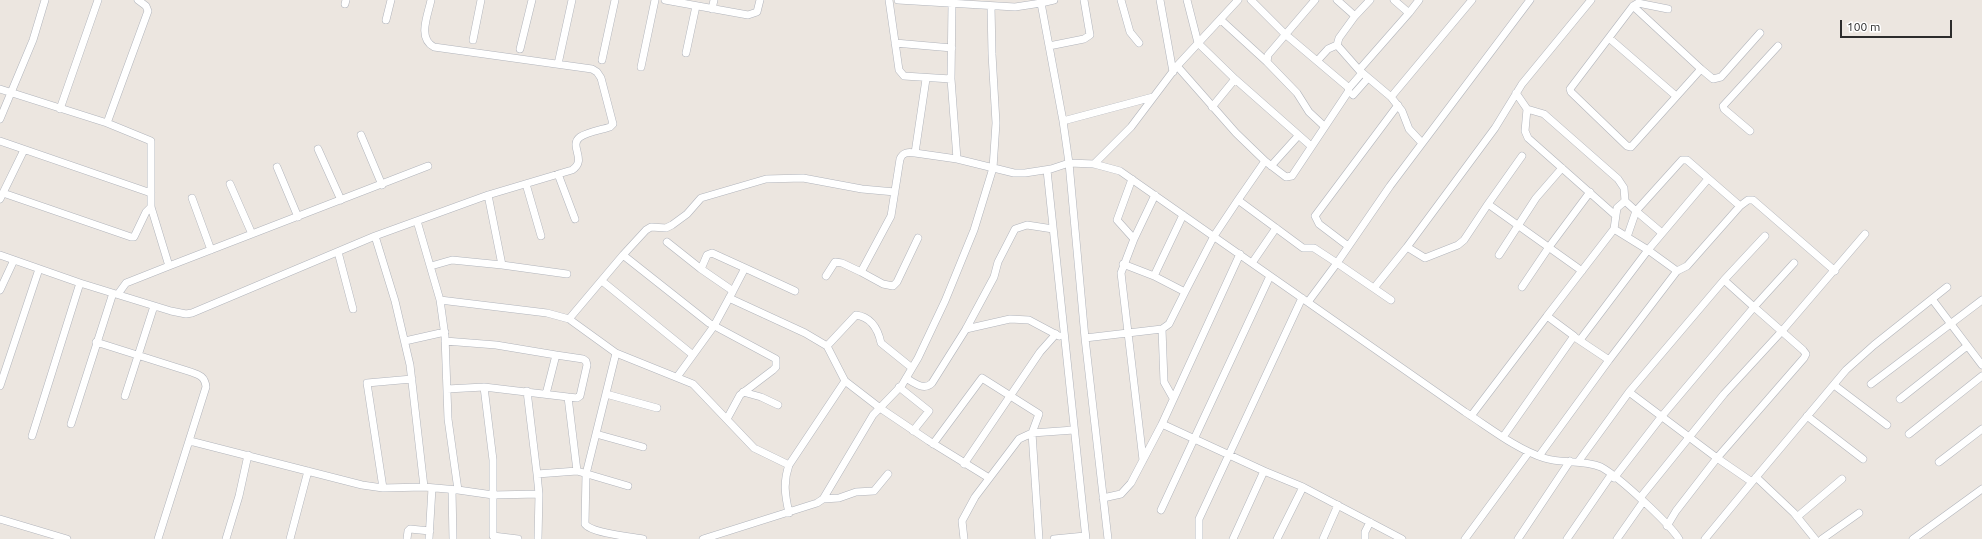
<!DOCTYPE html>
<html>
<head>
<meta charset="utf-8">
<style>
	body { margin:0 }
	#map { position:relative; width:1982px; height:539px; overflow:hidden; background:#ece6e0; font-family:Ubuntu,sans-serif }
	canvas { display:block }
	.scale { position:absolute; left:1840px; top:20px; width:112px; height:18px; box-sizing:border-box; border:2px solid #2c2c2c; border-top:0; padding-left:5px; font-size:12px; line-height:14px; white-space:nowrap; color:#2c2c2c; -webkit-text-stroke:3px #fff; paint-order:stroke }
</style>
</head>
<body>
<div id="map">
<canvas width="1982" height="539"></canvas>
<div class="scale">100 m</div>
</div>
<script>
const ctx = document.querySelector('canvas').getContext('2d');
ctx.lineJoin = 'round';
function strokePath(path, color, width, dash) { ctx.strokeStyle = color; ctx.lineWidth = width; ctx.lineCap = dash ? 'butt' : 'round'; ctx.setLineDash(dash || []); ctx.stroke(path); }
const minor = new Path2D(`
	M665 0 748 15 757 12 760 0
	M889 0 899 70 904 76 951 79 952 4
	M898 0 1015 7 1041 3V0
	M1054 0 1041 3 1063 121 1069 163 1085 338 1108 539
	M1121 0 1130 32 1139 43
	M1160 0 1173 72
	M1187 0 1198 43 1235 79
	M1251 0 1285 34 1349 88 1348 92 1292 176 1286 177 1265 161
	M1315 0 1268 55 1267 62 1297 93 1309 112 1324 126
	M1337 0 1355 16 1339 38 1337 45 1359 70 1391 97 1472 0
	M1394 0 1409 13 1419 0
	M345 4 346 0
	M1633 6 1701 69 1631 147 1627 146 1571 92 1570 89 1633 6 1638 3 1668 9
	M712 9 714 0
	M1355 16 1370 0
	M386 20 391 0
	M1221 20 1267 62
	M1609 38 1676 96
	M473 40 481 0
	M895 43 952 48
	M1049 46 1084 39 1090 35 1084 0
	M520 49 532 0
	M686 53 696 6
	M602 60 615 0
	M1318 60 1328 49 1337 45
	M558 64 572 0
	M1177 66 1238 0
	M641 67 655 0
	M1701 69 1713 79 1721 77 1760 33
	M1359 70 1409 13
	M951 79 957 159
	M1349 88 1362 73
	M0 89 107 123 151 141V207L169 266 126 283 118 294
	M1516 93 1527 109 1544 114 1618 179 1624 188 1625 201 1636 211 1682 160H1687L1740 206 1748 200H1753L1835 271
	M1353 95 1368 78
	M1391 97 1402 111 1409 129 1422 143
	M1212 107 1235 79 1311 146
	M60 109 98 0
	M1527 109 1525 131 1528 138 1615 215
	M0 119 33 40 45 0
	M1063 121 1153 97
	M107 123 148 11 146 6 138 0
	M1750 131 1724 109 1723 106 1778 46
	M361 135 382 185
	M0 141 151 193
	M318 149 341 200
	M915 153 957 159 1014 173H1025L1051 169 1069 163 1094 164 1120 171 1465 412C1490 428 1516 449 1544 458 1562 464 1583 459 1601 467 1618 476 1669 523 1679 539
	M1522 156 1488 204 1582 271
	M1094 164 1131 127 1177 66 1236 133 1265 161 1238 200
	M1271 166 1298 136
	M277 167 298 217
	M1047 170 1086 539
	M558 174 575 219
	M1132 179 1117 220 1134 239 1121 273 1143 460
	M230 184 252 234
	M526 184 541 236
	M3 193 131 237H134L146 212 151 207
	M488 195 502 265 567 274
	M192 198 211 250
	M0 199 24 150
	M1488 204 1464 240 1458 245 1425 258 1407 247 1495 128 1522 84 1591 0
	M1614 229 1617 208 1625 201
	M375 236 395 301 410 365 424 487
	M1627 237 1636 211 1662 233
	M1134 239 1155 195
	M667 242 701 269 733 291 714 326 693 355
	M1348 246 1319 224 1315 216 1398 105
	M338 252 353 309
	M0 255 80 283 171 311 186 314 192 313 375 236 488 195 572 170C588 160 568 146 580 137 588 132 601 130 610 127L613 124 601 78 597 72 592 69 434 47C417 38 428 15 431 0
	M1499 255 1536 198 1562 168
	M1252 263 1276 228
	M1794 263 1754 307 1803 350 1806 354 1804 358 1717 458 1752 482 1846 370 1874 345 1947 287
	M1123 264 1154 276 1183 215
	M169 266 428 166
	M431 266 452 260 502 265
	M745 268 795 291
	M701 269 707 255 712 253 745 268 733 291
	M1677 271 1687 266 1740 206
	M861 272 883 284 893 286 897 282 918 238
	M826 276 835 262 842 263 861 272 891 216 900 159C903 152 908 152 915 153L926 79
	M1724 280 1765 236
	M602 281 693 355 677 377
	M1522 287 1549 247 1590 192
	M1374 288 1407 247
	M0 290 14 260
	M1185 292 1214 236 1238 200 1303 248H1314L1337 263 1308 302
	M729 298 805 333 827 346 845 381 880 408 929 441 989 478
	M1932 299 1982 365
	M440 300 547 313 569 319 616 353 693 384 754 448 789 465 845 381
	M1391 300 1337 263 1390 186 1530 0
	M1547 316 1614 229 1648 250 1708 179
	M569 319 623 255
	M966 329 1010 319 1029 320 1059 336
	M1162 329 1164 382 1173 398
	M1085 338 1162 329 1169 324 1185 292 1154 276
	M1580 340 1648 250 1677 271 1609 360
	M405 341 445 332
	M445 341 496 345 556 355 546 394
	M96 342 191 372C200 375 205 377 206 387L158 539
	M827 346 856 315C871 317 878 329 881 343L912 368
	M616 353 586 474 585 524C591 533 631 537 643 539
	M556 355 583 359 586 361 587 365 580 396 577 398 568 397
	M906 378C914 383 924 391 932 383L966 329 994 277 998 262 1015 229 1027 225 1053 229
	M1871 384 1982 300
	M1834 385 1887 425
	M0 386 39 269
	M899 387 929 411 913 431
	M447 389 484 387 568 397 577 471 628 486
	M527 391 537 474
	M743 392 761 397 778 405
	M606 394 657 408
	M125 396 154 306
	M1900 399 1967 346
	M1471 416 1547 316 1574 336 1503 437
	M1807 416 1863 459
	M727 419 740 395 773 370 776 367V359L709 323 623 255 646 230 651 227 666 228 672 225 687 214 701 198 766 179 803 178 862 189 895 192
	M71 424 113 293
	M1162 424 1240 254
	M596 434 643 447
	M1909 434 1982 376
	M32 436 80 283
	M190 441 362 485 383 488 424 487 458 490 448 419 445 336 440 300 417 221
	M933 444 982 378 1039 414 1032 433 1019 439 975 497 962 521 964 539
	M1539 456 1609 360 1576 338
	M1578 462 1629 392 1717 458 1676 511 1667 526
	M1939 462 1982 429
	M964 464 1040 352 1056 334
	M1756 477 1794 513 1815 539
	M1614 478 1662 416 1754 307 1724 280 1629 392
	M383 488 367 383 412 379
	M452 490 453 539
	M458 490 493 495V460L484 387
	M1103 498 1121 494 1131 483 1162 424 1264 471
	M1640 498 1724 394 1782 331 1865 234
	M823 499 839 498 856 492 874 491 888 474
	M1161 510 1270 276
	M789 513C785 495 783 482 789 465
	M1797 517 1842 479
	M0 519 67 539
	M226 539 239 496 248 455
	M290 539 308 471
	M407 539 408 531 410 529 430 531
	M429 539 432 488
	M518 539 493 536V495L539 494 537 474 577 471
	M538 539 539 494
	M703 539 817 503 823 499 873 415 902 385 918 358 945 301 974 230 993 168 996 123 992 54 991 6
	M1039 539 1032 433 1074 430
	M1054 539 1085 536
	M1199 539V519L1302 298
	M1233 539 1264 471 1303 487
	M1277 539 1303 487 1402 539
	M1323 539 1338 505
	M1365 539V532L1370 522
	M1465 539 1529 452
	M1518 539 1570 461
	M1567 539 1611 475
	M1617 539 1643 502
	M1705 539 1752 482
	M1822 539 1859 513
	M1913 539 1982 489`);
strokePath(minor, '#b1b4bb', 8);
strokePath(minor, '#fff', 7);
</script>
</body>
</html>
